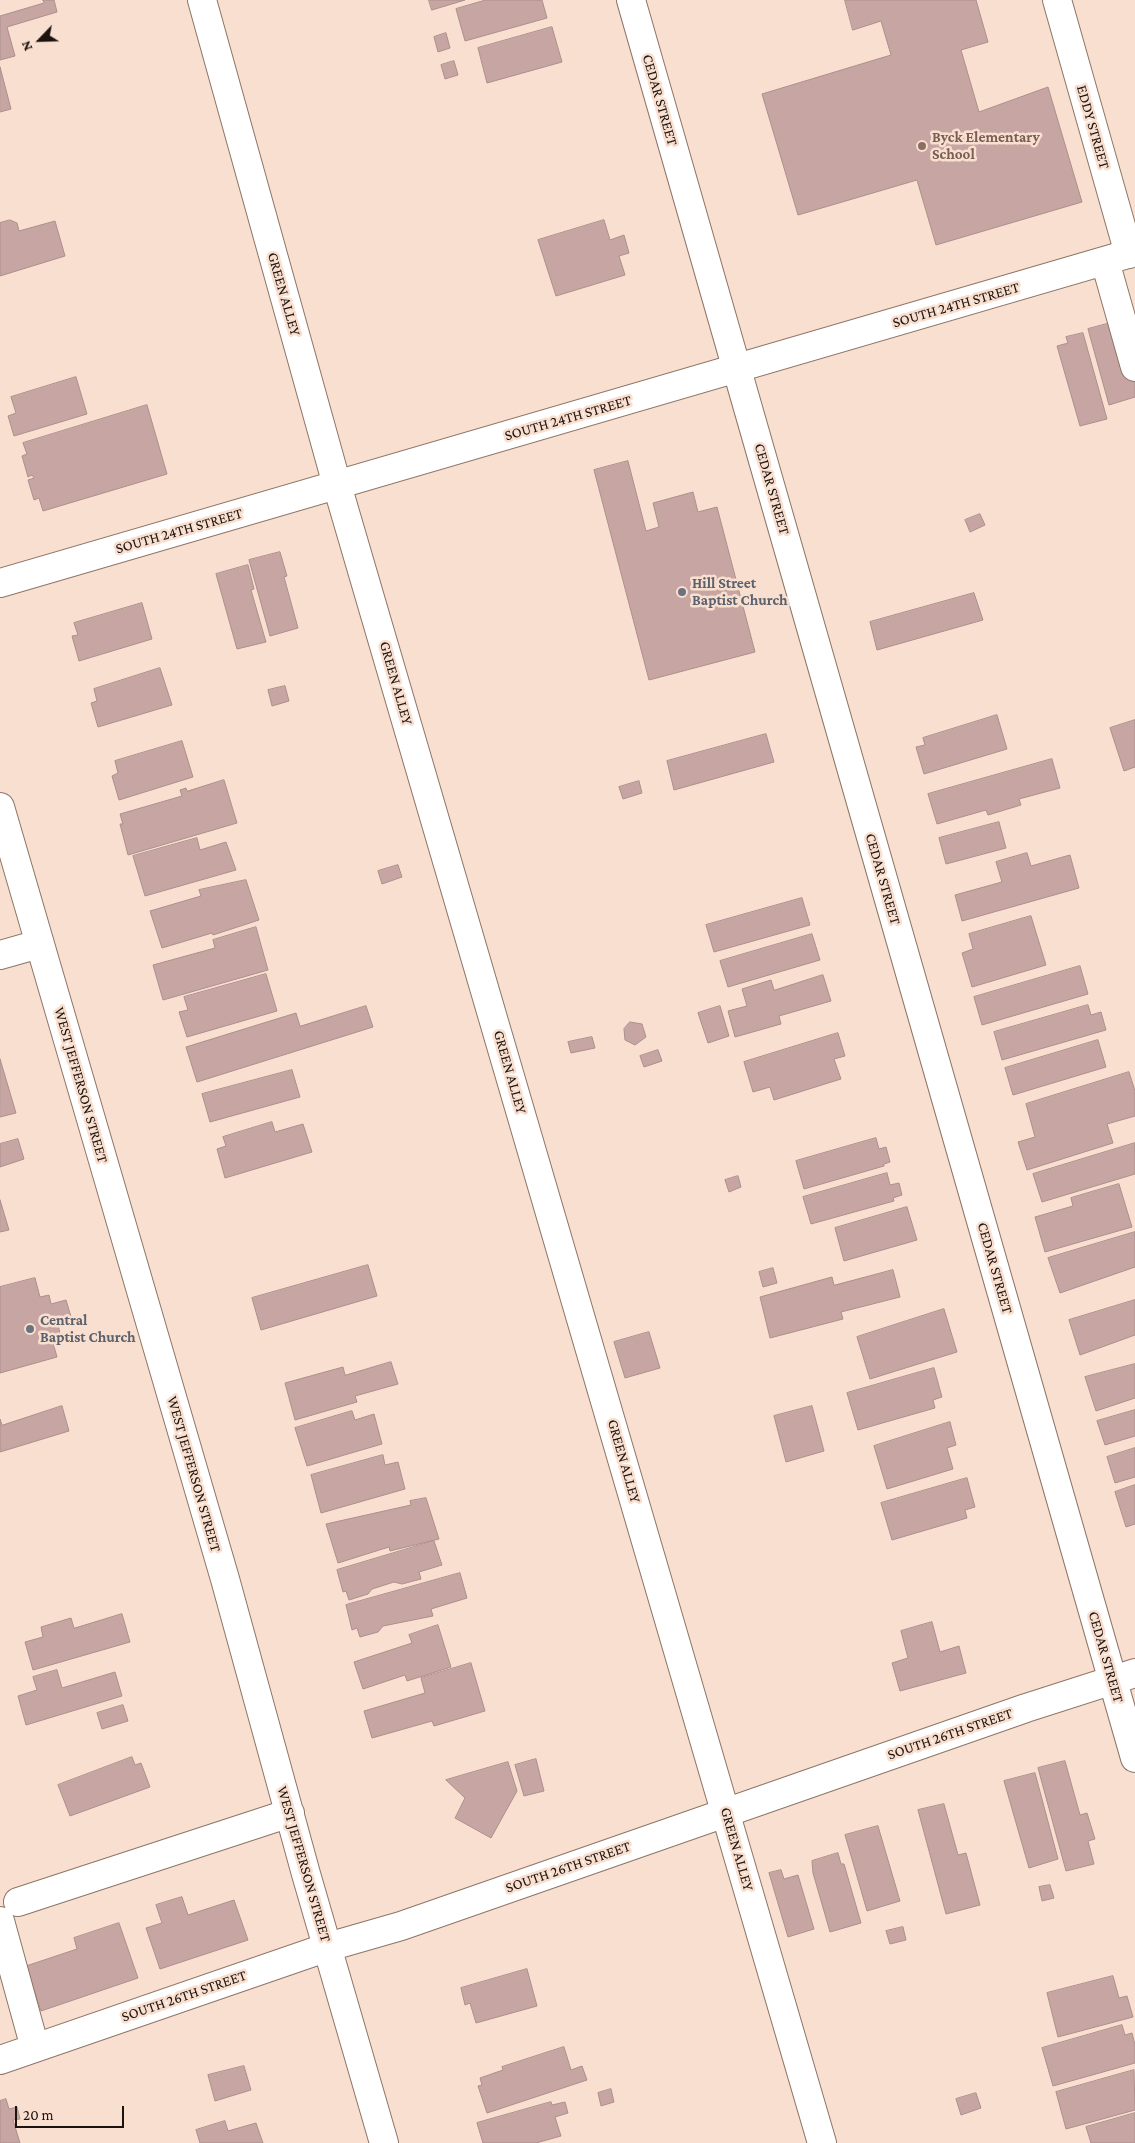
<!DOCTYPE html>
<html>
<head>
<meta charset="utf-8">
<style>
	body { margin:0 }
	#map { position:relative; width:1135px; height:2143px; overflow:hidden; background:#f9dfd0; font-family:"Crimson Pro",serif }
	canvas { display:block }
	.north { position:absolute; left:15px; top:15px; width:50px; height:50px; -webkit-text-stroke:4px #f9dfd0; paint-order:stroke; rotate:246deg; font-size:14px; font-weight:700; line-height:20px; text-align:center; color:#1c130e }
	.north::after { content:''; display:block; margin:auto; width:18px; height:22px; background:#1c130e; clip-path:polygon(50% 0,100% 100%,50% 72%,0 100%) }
	.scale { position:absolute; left:15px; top:2106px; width:109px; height:22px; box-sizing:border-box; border:2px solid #1c130e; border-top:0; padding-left:6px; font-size:15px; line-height:18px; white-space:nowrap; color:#1c130e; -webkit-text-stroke:4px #f9dfd0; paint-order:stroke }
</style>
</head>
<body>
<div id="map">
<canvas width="1135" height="2143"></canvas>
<div class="north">N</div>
<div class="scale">20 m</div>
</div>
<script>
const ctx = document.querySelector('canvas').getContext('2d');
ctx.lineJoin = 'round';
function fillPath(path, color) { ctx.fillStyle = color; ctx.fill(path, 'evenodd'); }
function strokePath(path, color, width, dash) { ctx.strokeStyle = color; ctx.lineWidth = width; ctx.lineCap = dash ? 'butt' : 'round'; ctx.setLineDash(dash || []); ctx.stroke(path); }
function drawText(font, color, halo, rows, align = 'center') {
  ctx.font = font + ' "Crimson Pro",serif'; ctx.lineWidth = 5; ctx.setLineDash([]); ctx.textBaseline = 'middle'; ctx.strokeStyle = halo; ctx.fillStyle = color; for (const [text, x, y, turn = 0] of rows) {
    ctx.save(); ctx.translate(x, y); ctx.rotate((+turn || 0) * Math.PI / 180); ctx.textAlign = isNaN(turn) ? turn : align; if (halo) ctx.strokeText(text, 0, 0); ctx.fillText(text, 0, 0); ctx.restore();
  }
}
const building = new Path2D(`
	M43 0H54L57 12 7 27 15 56 0 60V16L44 3Z
	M429 0H465L432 10Z
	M486 0H542L547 18 465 41 456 9Z
	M845 0H976L988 42 961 50 979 112 1048 87 1082 202 936 245 917 180 798 215 762 94 891 55 881 21 853 30Z
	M552 27 562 62 487 83 478 48Z
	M446 33 450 48 438 52 434 37Z
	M454 61 458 75 445 79 441 65Z
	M0 67 11 109 0 112Z
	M10 220 17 223 19 231 55 221 65 256 0 276V223Z
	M604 220 610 240 624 235 629 253 619 256 625 275 556 296 538 240Z
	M1118 321 1135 381V397L1109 405 1088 329Z
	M1083 333 1107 419 1080 426 1057 346 1068 343 1066 337Z
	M76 377 87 414 14 436 8 416 16 413 11 397Z
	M147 405 167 474 43 511 39 498 34 500 28 480 34 478 32 475 28 477 22 456 27 454 23 443Z
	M628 461 646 531 659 527 653 503 693 492 698 512 717 507 755 652 649 680 594 470Z
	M980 514 985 525 970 532 965 520Z
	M280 552 287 576 284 577 298 628 270 636 249 560Z
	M248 565 254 589 251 590 266 642 237 649 216 574Z
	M974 593 983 620 877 650 870 622Z
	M142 603 152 639 79 661 72 636 78 635 74 623Z
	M160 668 172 705 98 727 91 703 97 701 94 689Z
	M285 686 289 701 272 706 268 690Z
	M997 715 1007 749 924 774 916 747 925 745 923 738Z
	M1135 720V767L1124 771 1110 728Z
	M766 734 774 762 674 790 667 761Z
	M182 741 193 777 119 800 112 776 118 773 115 761Z
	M1052 759 1060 788 1019 799 1021 805 988 815 986 810 937 824 928 794Z
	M224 780 237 823 128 855 120 824H123L120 814 182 796 180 790 186 788 187 791Z
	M639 781 642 793 623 799 619 787Z
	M999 822 1006 848 946 864 939 838Z
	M197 838 200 850 226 842 236 870 145 896 133 856Z
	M1027 853 1031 866 1070 855 1079 888 962 921 955 895 1002 882 996 862Z
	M398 865 402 877 382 884 378 871Z
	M246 880 259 920 213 935 212 933 162 948 150 911 201 896 199 890Z
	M802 898 810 925 714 952 706 925Z
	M1031 916 1046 965 972 987 962 953 973 949 969 934Z
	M256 927 268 970 163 1000 153 965 215 948 213 940Z
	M812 934 820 960 728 987 720 961Z
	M1080 966 1088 994 982 1025 974 997Z
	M266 974 277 1011 187 1037 179 1012 188 1010 184 997Z
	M823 975 831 1001 779 1016 781 1024 735 1037 728 1011 747 1006 742 989 771 980 774 990Z
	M1088 1005 1091 1015 1101 1012 1106 1030 1002 1060 994 1032Z
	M366 1006 373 1027 197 1082 186 1047 296 1013 300 1026Z
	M720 1006 729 1036 708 1043 698 1013Z
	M630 1022 642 1024 646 1037 635 1045 625 1040 624 1029Z
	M838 1033 845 1056 834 1059 841 1079 774 1100 770 1087 753 1092 744 1062Z
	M592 1037 595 1048 571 1053 568 1042Z
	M1098 1040 1106 1067 1013 1095 1005 1068Z
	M658 1050 662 1061 644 1067 640 1056Z
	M0 1059 16 1113 0 1117Z
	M292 1070 300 1097 210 1122 202 1094Z
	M1129 1072 1135 1091V1116L1107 1124 1113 1143 1027 1170 1018 1142 1035 1137 1026 1104Z
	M272 1122 275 1132 303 1124 312 1152 225 1178 217 1149 226 1146 223 1137Z
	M876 1138 879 1149 886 1147 890 1162 884 1164V1166L804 1189 796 1161Z
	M18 1139 24 1159 0 1167V1144Z
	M1135 1143V1174L1042 1202 1033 1174Z
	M887 1173 890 1185 899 1183 902 1195 893 1198 894 1201 811 1224 803 1197Z
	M738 1176 741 1187 729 1192 725 1180Z
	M1119 1184 1132 1227 1045 1252 1035 1217 1073 1206 1071 1198Z
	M0 1200 9 1230 0 1232Z
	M907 1207 917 1240 844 1261 835 1228Z
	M1135 1232V1267L1060 1293 1048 1258Z
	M368 1265 377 1296 261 1330 252 1298Z
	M773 1268 777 1283 763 1287 759 1272Z
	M893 1270 900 1297 841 1312 843 1319 770 1338 760 1297 832 1277 834 1285Z
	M35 1278 40 1297 49 1295 51 1304 66 1300 72 1320 58 1324 60 1334 51 1336 57 1357 0 1373V1287Z
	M1135 1300V1335L1080 1355 1069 1320Z
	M944 1309 957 1352 870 1379 857 1337Z
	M649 1332 660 1368 625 1378 614 1342Z
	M391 1362 398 1384 355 1396 357 1402 295 1420 285 1383 343 1367 345 1375Z
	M1135 1364V1398L1096 1411 1085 1377Z
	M934 1368 942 1397 933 1400 935 1408 858 1430 847 1393Z
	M62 1406 69 1431 0 1452V1419L2 1425Z
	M812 1406 824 1451 786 1462 774 1416Z
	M1135 1410V1436L1105 1445 1097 1421Z
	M352 1411 355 1420 374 1414 382 1444 307 1466 295 1428Z
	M950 1422 956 1445 947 1448 953 1469 887 1489 874 1446Z
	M1135 1448V1477L1115 1483 1107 1457Z
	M383 1455 385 1465 398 1462 405 1489 321 1513 311 1475Z
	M967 1478 975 1507 965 1510 967 1518 892 1540 881 1503Z
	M1135 1485V1524L1126 1527 1115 1492Z
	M426 1498 439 1539 390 1551 389 1547 338 1563 326 1524 411 1505 410 1501Z
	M434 1541 442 1565 419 1572 421 1579 402 1584 394 1582 372 1589 368 1594 349 1600 346 1591 343 1592 337 1570Z
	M460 1573 467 1598 431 1609 433 1616 383 1626 378 1632 360 1637 357 1628 352 1630 346 1605Z
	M122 1614 130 1642 33 1670 25 1642 43 1637 41 1627 71 1618 74 1628Z
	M932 1622 940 1652 959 1646 966 1673 900 1691 892 1663 908 1658 901 1631Z
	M438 1625 451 1667 407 1681 405 1675 363 1689 354 1662 412 1643 409 1635Z
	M471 1663 485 1711 434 1726 432 1721 372 1738 364 1711 425 1693 421 1678Z
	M57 1670 62 1688 115 1672 122 1696 26 1725 18 1696 37 1690 33 1677Z
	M123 1705 128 1721 102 1729 97 1713Z
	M132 1757 135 1765 141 1763 150 1787 70 1816 58 1785Z
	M536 1759 544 1791 524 1796 515 1765Z
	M1065 1761 1080 1815 1087 1813 1095 1839 1088 1841 1094 1864 1066 1871 1038 1768Z
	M508 1762 517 1791 491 1838 455 1818 465 1798 446 1780Z
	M1035 1773 1058 1859 1029 1868 1004 1781Z
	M944 1804 958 1855 966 1853 980 1905 946 1914 918 1810Z
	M878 1826 900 1901 867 1911 845 1835Z
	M838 1853 841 1864H844L861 1923 830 1932 813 1873 812 1861Z
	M781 1870 784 1879 798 1875 814 1929 788 1937 769 1873Z
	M1050 1885 1054 1898 1042 1901 1039 1887Z
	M182 1897 188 1915 234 1900 248 1940 160 1969 146 1928 162 1923 156 1905Z
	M119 1923 138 1978 41 2011 26 1966 77 1949 74 1938Z
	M903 1927 906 1940 890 1944 886 1931Z
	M527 1969 537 2006 476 2023 470 2003 465 2005 461 1988Z
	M1113 1976 1119 1998 1127 1996 1133 2017 1058 2037 1047 1993Z
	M1122 2025 1125 2035 1132 2033 1135 2045V2063L1053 2086 1042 2048Z
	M564 2047 571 2070 582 2066 587 2080 487 2113 478 2086 482 2085 480 2078 503 2070 502 2067Z
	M244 2066 251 2090 215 2101 208 2075Z
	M1134 2070 1135 2110 1066 2129 1056 2092Z
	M611 2089 614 2102 601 2106 598 2093Z
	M976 2093 981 2108 961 2115 956 2099Z
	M6 2099 9 2109 17 2107 20 2119 13 2120 20 2143H0V2101Z
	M551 2102 552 2105 565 2102 568 2113 555 2117 561 2136 536 2143H483L477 2123Z
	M1135 2113V2143H1091L1086 2127Z
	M225 2121 228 2131 256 2123 263 2143H200L196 2130Z`);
fillPath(building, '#c7a5a2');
strokePath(building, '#ac8f8c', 1);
const minor = new Path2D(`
	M202 0 337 485 822 2143
	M631 0 1135 1758
	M1057 0 1129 254
	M1105 261 1135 367
	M0 583 1135 252
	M0 807 225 1579 306 1874 384 2143
	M0 955 39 944
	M18 1902 290 1813
	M0 1921 35 2048
	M0 2060 328 1947 401 1926 1026 1708 1135 1673`);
strokePath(minor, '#8c7567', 30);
strokePath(minor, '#fff', 28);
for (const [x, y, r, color] of [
	[922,146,5,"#8d6e63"],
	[682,592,5,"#6b7280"],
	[30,1329,5,"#6b7280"]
]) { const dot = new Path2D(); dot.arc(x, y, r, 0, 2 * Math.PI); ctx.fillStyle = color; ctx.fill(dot); strokePath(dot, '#f9dfd0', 2); }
drawText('15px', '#1c130e', '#f9dfd0', [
	["CEDAR STREET",660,100,74],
	["EDDY STREET",1093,127,74],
	["GREEN ALLEY",284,294,74],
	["SOUTH 24TH STREET",956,305,-16],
	["SOUTH 24TH STREET",568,418,-16],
	["CEDAR STREET",772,489,74],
	["SOUTH 24TH STREET",179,531,-16],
	["GREEN ALLEY",396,683,74],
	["CEDAR STREET",883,879,74],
	["GREEN ALLEY",510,1072,74],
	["WEST JEFFERSON STREET",81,1085,74],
	["CEDAR STREET",995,1268,74],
	["GREEN ALLEY",624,1461,74],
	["WEST JEFFERSON STREET",194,1474,74],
	["CEDAR STREET",1106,1657,74],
	["SOUTH 26TH STREET",950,1734,-19],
	["GREEN ALLEY",737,1849,74],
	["WEST JEFFERSON STREET",304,1864,74],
	["SOUTH 26TH STREET",568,1867,-19],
	["SOUTH 26TH STREET",184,1996,-19]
]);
drawText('bold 15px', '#785e54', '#f9dfd0', [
	["Byck Elementary",932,137],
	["School",932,154]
], 'left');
drawText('bold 15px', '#5b616d', '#f9dfd0', [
	["Hill Street",692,583],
	["Baptist Church",692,600],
	["Central",40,1320],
	["Baptist Church",40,1337]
], 'left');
</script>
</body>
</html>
